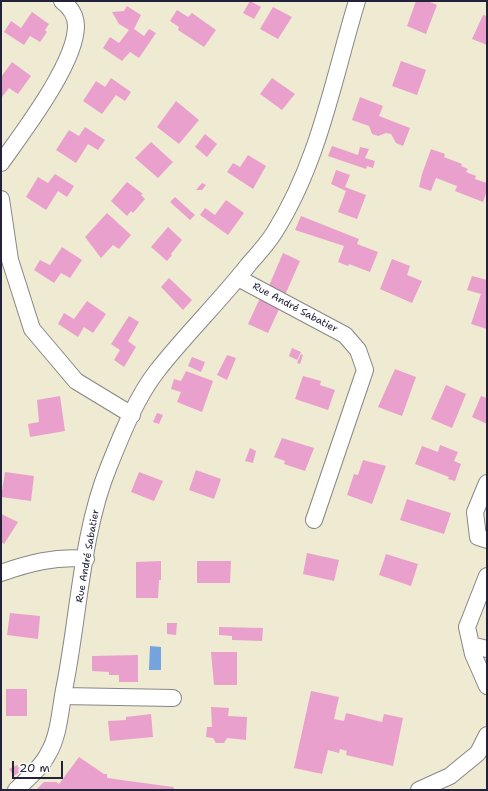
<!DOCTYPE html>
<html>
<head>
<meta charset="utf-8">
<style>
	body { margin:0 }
	#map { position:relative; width:488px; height:791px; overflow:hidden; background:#efead2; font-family:"Shantell Sans",sans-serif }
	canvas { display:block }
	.frame { position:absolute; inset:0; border:2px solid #22223b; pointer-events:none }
	.scale { position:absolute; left:12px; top:761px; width:51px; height:18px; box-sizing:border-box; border:2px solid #22223b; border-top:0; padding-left:5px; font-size:12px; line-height:14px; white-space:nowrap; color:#22223b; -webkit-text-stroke:3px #fff; paint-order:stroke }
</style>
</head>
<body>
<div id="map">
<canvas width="488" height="791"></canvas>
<div class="frame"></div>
<div class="scale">20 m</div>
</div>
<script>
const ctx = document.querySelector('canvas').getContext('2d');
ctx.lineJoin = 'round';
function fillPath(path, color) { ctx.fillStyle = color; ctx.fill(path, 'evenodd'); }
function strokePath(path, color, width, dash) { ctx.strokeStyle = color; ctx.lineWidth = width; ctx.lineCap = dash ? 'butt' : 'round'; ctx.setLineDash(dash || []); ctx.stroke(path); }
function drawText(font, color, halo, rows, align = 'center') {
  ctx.font = font + ' "Shantell Sans",sans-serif'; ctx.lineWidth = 3; ctx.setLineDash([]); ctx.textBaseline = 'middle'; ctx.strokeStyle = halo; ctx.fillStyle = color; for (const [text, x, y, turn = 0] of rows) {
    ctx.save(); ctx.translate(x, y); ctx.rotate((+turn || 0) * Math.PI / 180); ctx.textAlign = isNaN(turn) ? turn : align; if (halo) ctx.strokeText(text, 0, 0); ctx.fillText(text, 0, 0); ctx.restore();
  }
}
fillPath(new Path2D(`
	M150 646 161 647V670H149Z`), '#74a3de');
fillPath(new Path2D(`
	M250 1 261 7 254 19 243 13Z
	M416 1H428L437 5 426 34 407 26Z
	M127 6 141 15 134 29 144 36 149 29 156 33 139 58 130 52 122 61 103 48 110 37 119 43 129 30 119 24 112 12 124 11Z
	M273 7 292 17 278 39 260 29Z
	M177 10 188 17 192 13 216 30 204 47 178 30 179 27 170 21Z
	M32 12 49 24 45 30 47 32 40 42 30 36 24 45 4 32 11 21 21 28Z
	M483 15 487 16V45L472 39Z
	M401 61 426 70 417 95 392 86Z
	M12 62 31 76 18 94 9 88 2 97 1 77Z
	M111 78 131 92 125 101 116 95 102 114 83 101 96 81 105 87Z
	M272 78 295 94 282 110 260 94Z
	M360 97 383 106 379 116 410 128 403 146 396 143 391 134 386 133 378 136 372 134 369 126 352 120Z
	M176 101 199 120 179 144 157 127Z
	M85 127 105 140 98 150 88 144 76 163 56 150 69 130 79 136Z
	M205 134 217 144 207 157 195 147Z
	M151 142 173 162 158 178 135 158Z
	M332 146 358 155 360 147 369 149 365 158 375 161 373 168 367 166 366 169 328 156Z
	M431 149 445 154 444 157 462 164 461 166 468 169 466 172 476 176 475 179 487 183V191L483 202 455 191 457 186 436 178 431 191 419 187 422 174Z
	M248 155 266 166 253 189 227 172 233 163 240 167Z
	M336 170 350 175 345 187 366 195 357 219 338 212 346 191 331 184Z
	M55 174 74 186 67 197 58 191 46 210 26 197 38 177 48 183Z
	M127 182 143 194 141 195 145 199 133 213 131 211 127 216 111 201Z
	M202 183 206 185 202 190H196Z
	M175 197 195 215 190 220 170 202Z
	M226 200 244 213 228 235 200 215 205 208 215 215Z
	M107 213 131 235 119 249 113 245 101 258 85 237Z
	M301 216 359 239 357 244 378 252 370 272 349 264 348 266 338 262 344 246 295 230Z
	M168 227 182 240 171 254 172 255 167 261 151 247Z
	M62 247 82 260 70 278 61 273 54 283 34 270 40 260 50 265Z
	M283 253 300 261 285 295 268 288Z
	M392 259 410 266 407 275 422 281 412 303 380 289Z
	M472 276 487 280V329L471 324 481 294 467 290Z
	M169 278 192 300 183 310 161 287Z
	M260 298 280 307 268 333 248 324Z
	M87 301 106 314 93 333 84 327 78 337 58 324 64 313 74 319Z
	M129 316 139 322 128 341 136 347 124 367 114 360 120 350 111 344Z
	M292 348 301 352 297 360 289 356Z
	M301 354 303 355 300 364 297 363Z
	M227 355 236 358 227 380 217 375Z
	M192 357 205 362 201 372 188 366Z
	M395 369 416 377 402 416 378 407Z
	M186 371 213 381 202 412 177 402 181 392 171 389 174 379 181 381Z
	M303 376 321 381 320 385 335 390 328 410 295 399Z
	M446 385 466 394 452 428 431 419Z
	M60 396 65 431 30 437 28 424 39 422 37 400Z
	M481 396 487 398V424L472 417Z
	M157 413 163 415 159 424 153 422Z
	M282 438 314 448 305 471 284 464 285 461 274 457Z
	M440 445 458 452 454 461 461 464 455 481 448 479 449 477 415 464 422 446 438 452Z
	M250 448 256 451 253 463 245 461Z
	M363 460 386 466 372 504 347 495 354 474 358 475Z
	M196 470 221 479 214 499 189 490Z
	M5 472 34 476 31 501 1 497Z
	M139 472 163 481 154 501 131 492Z
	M407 499 451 513 444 534 400 520Z
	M1 514 18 522 4 544 1 542Z
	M307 553 339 560 334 581 303 574Z
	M386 554 418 564 411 586 379 575Z
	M161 561V580H159L158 598H136V562Z
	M197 561H231L230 583H197Z
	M10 613 40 616 38 639 7 635Z
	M167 623H177L176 635 167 634Z
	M219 627 263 628 262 641 232 640V636L219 635Z
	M211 652H237V685H214Z
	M138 655V682H119V675H109V672L92 671V656Z
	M6 689H27V716H6Z
	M311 691 339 697 334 719 344 721 346 713 382 722 384 714 403 718 393 766 346 755 347 751 340 749 339 753 328 750 322 774 294 768Z
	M211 707 229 708 228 716 247 717 246 740 227 738 224 743H216L213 738 206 737 207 727H212Z
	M151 714 153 737 110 741 108 721 126 720V717Z
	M79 757 104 774H107V778L173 787 175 790H36L44 782H56L59 784Z
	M17 765 21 771 14 776 9 769Z`), '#eaa0cd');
const street = new Path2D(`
	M1 163C23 132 76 63 76 26 76 15 70 7 62 1
	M1 199 10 260 32 329 76 381 132 415
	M238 278 345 335 358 350 365 370 314 520
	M487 483 475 512 478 537 487 540
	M1 573C29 563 56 556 86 559
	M487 576 467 627 473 654 487 686
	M471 645 487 649
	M63 696 173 698
	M16 790C27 779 41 768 48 754 59 736 60 711 64 690 79 617 81 534 109 466 122 434 136 398 157 371 186 334 220 301 249 264 258 254 267 244 274 233 319 162 333 80 357 1
	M419 790 450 776 478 753 487 735`);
strokePath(street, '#888686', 18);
strokePath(street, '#fff', 16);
drawText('10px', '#22223b', '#fff', [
	["Rue André Sabatier",295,308,28],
	["Rue André Sabatier",88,556,-80]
]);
</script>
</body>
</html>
